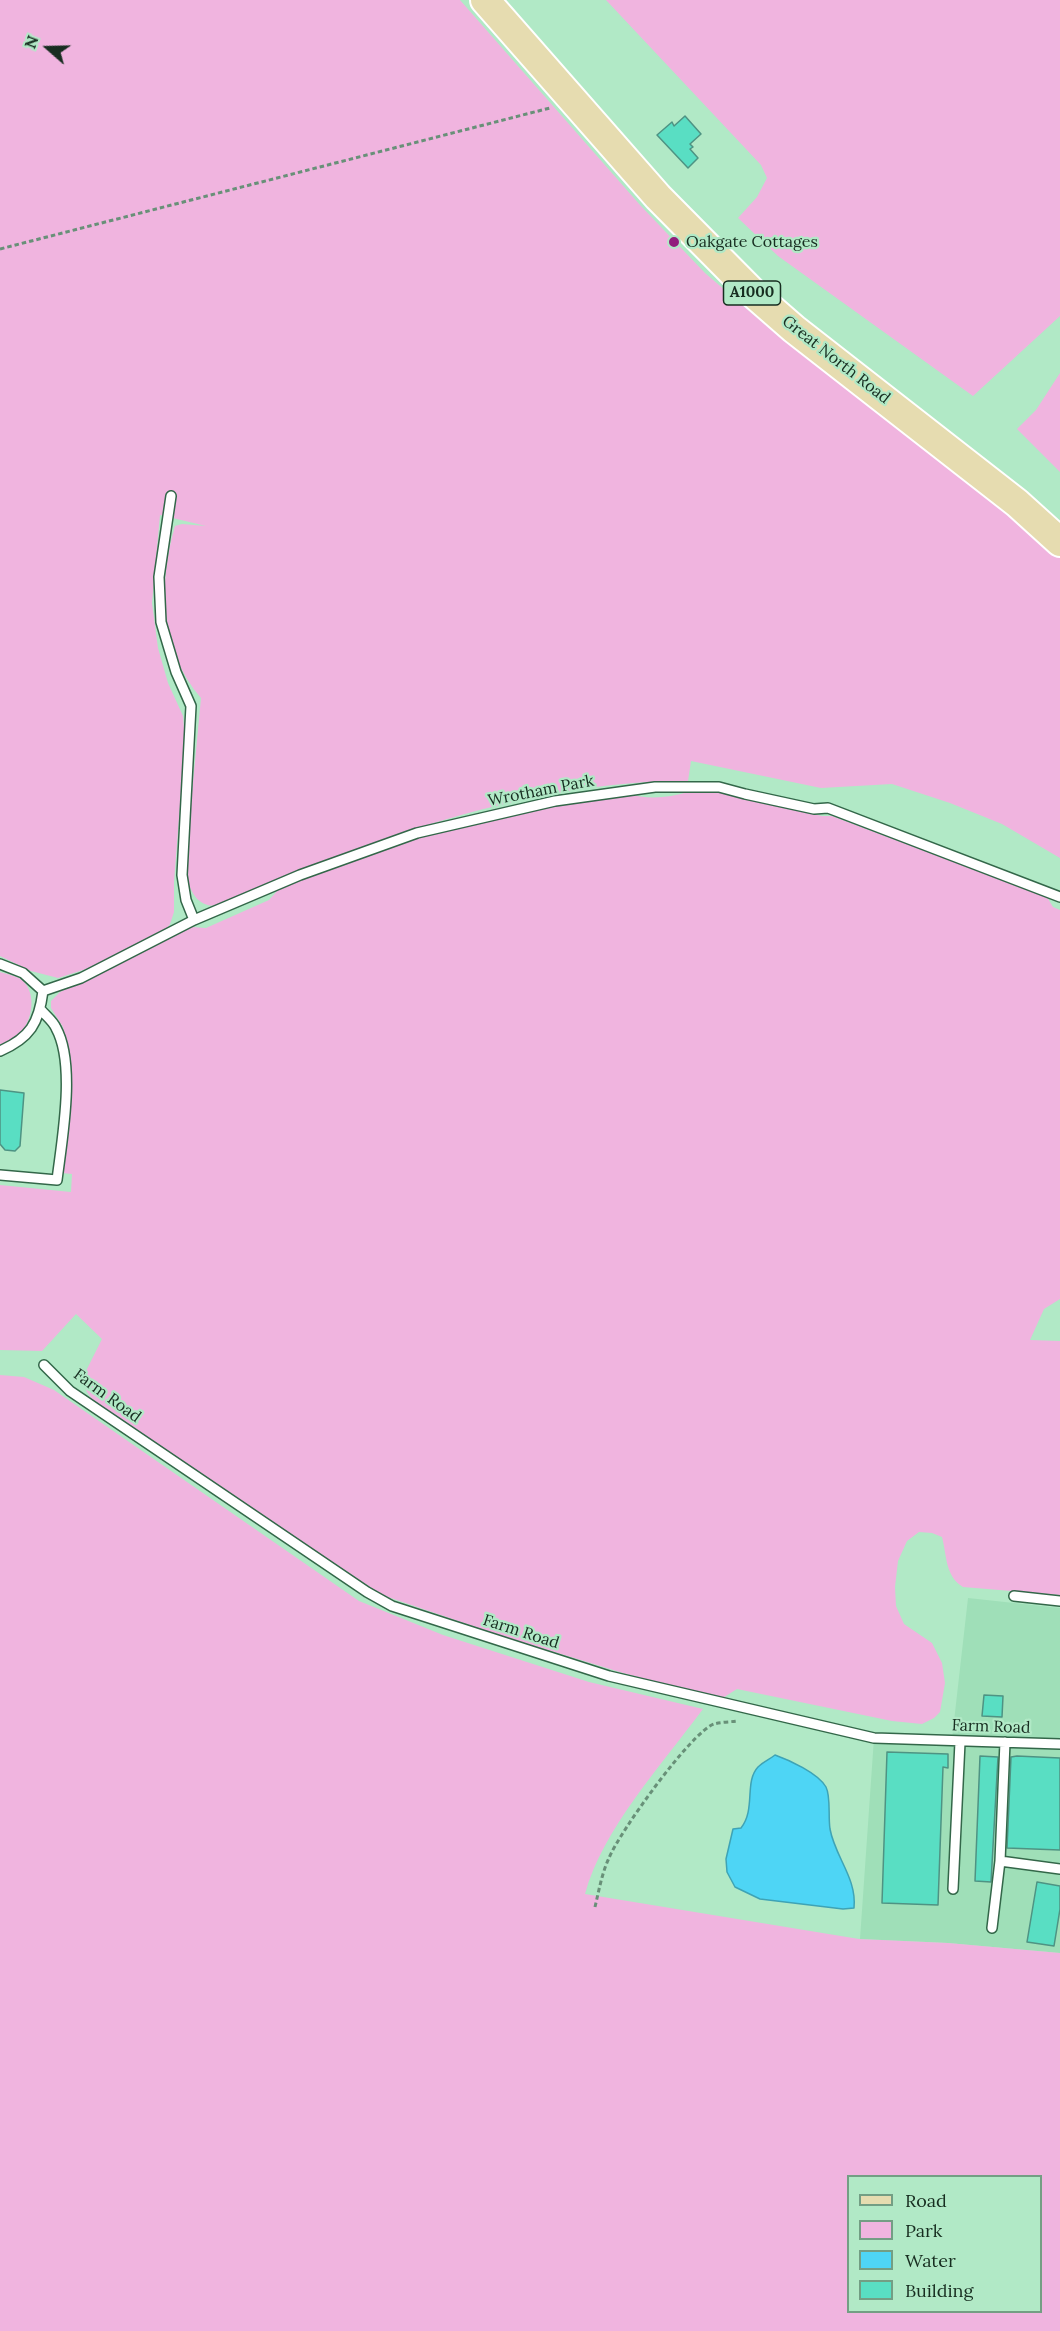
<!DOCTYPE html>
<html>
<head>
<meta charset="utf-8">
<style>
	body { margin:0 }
	#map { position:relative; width:1060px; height:2331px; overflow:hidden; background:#b1e9c6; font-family:Lora,serif }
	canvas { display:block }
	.legend { position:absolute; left:847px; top:2175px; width:195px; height:138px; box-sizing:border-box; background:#b1e9c6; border:2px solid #739e84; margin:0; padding:8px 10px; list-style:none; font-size:18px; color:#172d20 }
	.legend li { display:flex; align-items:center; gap:12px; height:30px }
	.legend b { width:30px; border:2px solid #739e84 }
	.north { position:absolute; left:18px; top:18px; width:60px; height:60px; -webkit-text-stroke:4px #b1e9c6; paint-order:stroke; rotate:290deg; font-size:16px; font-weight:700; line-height:24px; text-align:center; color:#172d20 }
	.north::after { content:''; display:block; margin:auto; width:21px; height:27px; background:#172d20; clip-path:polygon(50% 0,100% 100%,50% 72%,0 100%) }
</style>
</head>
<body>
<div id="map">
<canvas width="1060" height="2331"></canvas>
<ul class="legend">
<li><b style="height:8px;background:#e6dcb0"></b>Road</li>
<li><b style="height:16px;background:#f0b4df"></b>Park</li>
<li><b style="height:16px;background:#4ed5f5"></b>Water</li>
<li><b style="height:16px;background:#59dec3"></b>Building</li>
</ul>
<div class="north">N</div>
</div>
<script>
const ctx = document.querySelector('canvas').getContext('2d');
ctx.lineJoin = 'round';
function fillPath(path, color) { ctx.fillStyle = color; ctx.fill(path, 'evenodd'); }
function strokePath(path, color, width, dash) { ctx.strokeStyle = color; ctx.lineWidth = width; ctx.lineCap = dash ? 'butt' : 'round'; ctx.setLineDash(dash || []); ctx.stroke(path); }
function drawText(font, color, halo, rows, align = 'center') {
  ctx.font = font + ' Lora,serif'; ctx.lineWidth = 4.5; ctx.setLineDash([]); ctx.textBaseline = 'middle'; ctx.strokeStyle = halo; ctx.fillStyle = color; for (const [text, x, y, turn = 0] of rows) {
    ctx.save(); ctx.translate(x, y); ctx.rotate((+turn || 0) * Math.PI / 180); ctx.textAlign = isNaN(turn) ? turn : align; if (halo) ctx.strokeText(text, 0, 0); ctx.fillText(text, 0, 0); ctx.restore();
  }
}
fillPath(new Path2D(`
	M968 1598 1060 1608V1953L948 1943 860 1939 874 1738 952 1739Z`), '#9fdfb8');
fillPath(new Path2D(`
	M0 0H460L640 205 705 273 782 339 1008 512 1060 556V858L1002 824 950 803 892 784 821 788 691 761 688 781C532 780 365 840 224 904 197 912 188 889 185 867L201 698C159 649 158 585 175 526L182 524 206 526 160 515 152 603 158 648 168 683 183 716 185 741 174 882V912L170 924 163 934 105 963 58 978 31 971 0 956Z
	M606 0H1060V316L973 396 778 256 738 218 757 197 767 178 761 165Z
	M1060 373V472L1017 429 1036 410Z
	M688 792 722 793 822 816H832L1047 897 1053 907 1060 910V1299L1044 1309 1030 1340 1060 1341V1595L963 1587C945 1576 947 1556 942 1537L932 1533 919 1532 907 1541 898 1561 895 1587 896 1606 904 1624 932 1643 942 1663 945 1683 940 1712 934 1718 922 1724 892 1721 737 1689 721 1699 623 1673 502 1636 382 1595 97 1406 87 1392 82 1379 102 1339 76 1314 42 1351 0 1350V1185L71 1192 72 1174 62 1173 70 1061 63 1027 51 1008V1001L60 992 192 927 206 928 269 900 278 890C310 877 343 862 376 851 458 824 541 807 626 793 647 800 668 798 688 792Z
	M0 972C6 974 17 976 22 980 39 995 31 1027 15 1039 12 1042 6 1043 2 1044H0Z
	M0 1375 24 1377 54 1390 359 1601 443 1635 589 1682 703 1709C663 1763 602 1830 585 1894L859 1939 948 1943 1060 1953V2331H0ZM1040 2176V2312H848V2176Z`), '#f0b4df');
const water = new Path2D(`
	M775 1755C789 1760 818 1773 826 1787 831 1797 828 1816 830 1829 835 1857 857 1878 854 1908L843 1909 760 1899 735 1887 727 1872 726 1859 733 1829 741 1828C756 1809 744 1782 758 1767 763 1762 770 1759 775 1755Z`);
fillPath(water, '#4ed5f5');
strokePath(water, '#3ea3b5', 1.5);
const building = new Path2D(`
	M685 116 701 134 690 144 693 147 690 149 698 158 688 168 657 135 672 122 674 126Z
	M0 1090 24 1093 20 1146 15 1151 5 1150 0 1144Z
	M984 1695 1003 1696 1002 1717 982 1716Z
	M887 1752 948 1754V1768L943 1767 938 1905 882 1903Z
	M980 1756 998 1757 991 1882 975 1881Z
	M1017 1756 1060 1758V1850L1007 1848 1011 1757Z
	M1037 1882 1060 1886V1909L1054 1946 1027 1942Z`);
fillPath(building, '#59dec3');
strokePath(building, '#4e9383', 1.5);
const lane = new Path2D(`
	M171 496 159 577 161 622 176 672 191 706 182 875 186 900 194 920
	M0 964 23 973 43 991
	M0 1051C30 1038 39 1023 43 991L81 978 194 920 300 875 417 833 555 801 655 787H719L745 794 814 809 828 808 1060 897
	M0 1175 57 1180C62 1139 76 1064 56 1028 53 1021 46 1016 41 1010
	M44 1365 70 1391 367 1592 392 1606 609 1676 874 1738 1060 1744
	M1014 1596 1060 1601
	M1000 1861 1060 1869
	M953 1889 960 1742
	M992 1928 1000 1861 1005 1742`);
const primary = new Path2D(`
	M485 0 658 197 755 295 794 329 1017 503 1060 542`);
strokePath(lane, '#336749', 12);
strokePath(primary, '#fff', 32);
strokePath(new Path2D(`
	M0 249 550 108
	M595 1907C599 1890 602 1873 609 1858 619 1833 691 1732 714 1724 721 1722 730 1722 737 1721`), '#689078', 3, [4.5, 3]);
strokePath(lane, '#fff', 9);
strokePath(primary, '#e6dcb0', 28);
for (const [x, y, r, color] of [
	[674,242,6,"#911d7c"]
]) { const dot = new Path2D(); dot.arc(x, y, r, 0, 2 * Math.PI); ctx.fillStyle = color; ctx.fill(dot); strokePath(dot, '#b1e9c6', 2); }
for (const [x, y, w] of [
	[752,293,57]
]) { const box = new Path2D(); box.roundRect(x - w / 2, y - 12, w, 24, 4.5); ctx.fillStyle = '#b1e9c6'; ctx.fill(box); strokePath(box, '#172d20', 1.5); }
drawText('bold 15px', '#172d20', null, [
	["A1000",752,293]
]);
drawText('16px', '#172d20', '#b1e9c6', [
	["Oakgate Cottages",686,242]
], 'left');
drawText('16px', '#172d20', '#b1e9c6', [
	["Great North Road",836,360,38],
	["Wrotham Park",541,791,-11],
	["Farm Road",107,1396,36],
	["Farm Road",521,1632,18],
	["Farm Road",991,1727,2]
]);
</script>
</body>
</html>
